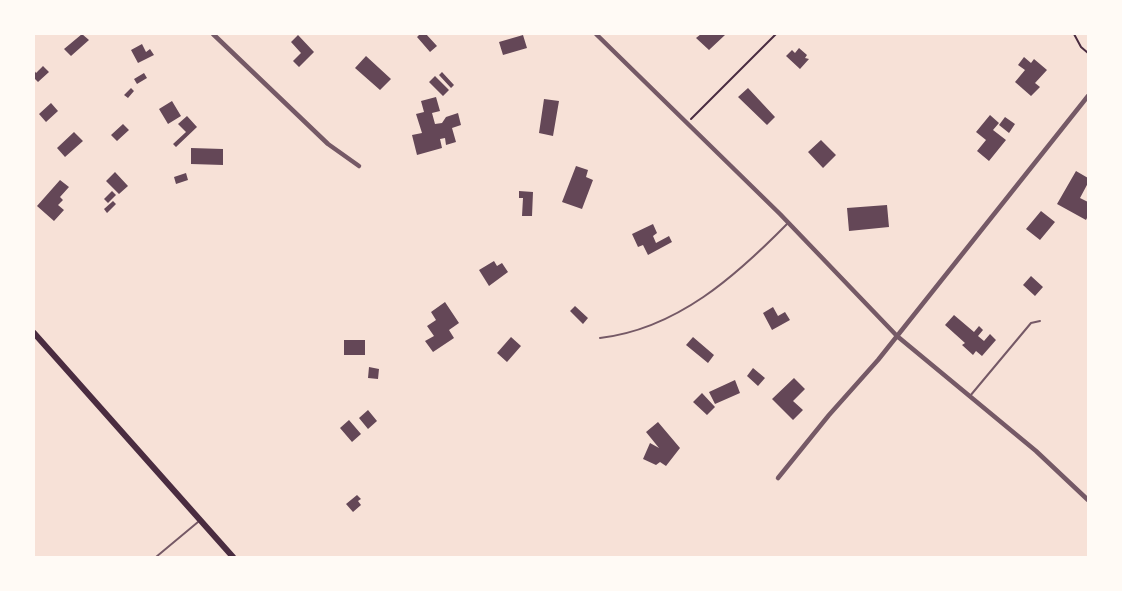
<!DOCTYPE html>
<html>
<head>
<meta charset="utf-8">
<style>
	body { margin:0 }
	#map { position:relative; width:1122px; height:591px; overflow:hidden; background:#f7e1d7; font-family:Figtree,sans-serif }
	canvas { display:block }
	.frame { position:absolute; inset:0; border:35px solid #fffaf5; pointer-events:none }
</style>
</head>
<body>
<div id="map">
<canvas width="1122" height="591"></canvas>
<div class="frame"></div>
</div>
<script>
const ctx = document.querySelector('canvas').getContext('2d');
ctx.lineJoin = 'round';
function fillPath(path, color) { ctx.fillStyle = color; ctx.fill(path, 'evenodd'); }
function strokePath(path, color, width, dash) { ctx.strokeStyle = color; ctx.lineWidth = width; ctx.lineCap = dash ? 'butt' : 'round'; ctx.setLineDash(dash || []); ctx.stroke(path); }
fillPath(new Path2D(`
	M82 34 89 40 71 56 64 49Z
	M420 34H426L437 46 430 52 417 37Z
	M701 34H723L725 35 709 50 696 38Z
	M298 35 314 52 299 67 293 61 301 53 291 42Z
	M523 35 527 48 503 55 499 42Z
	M142 44 146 52 150 49 154 55 138 63 131 50Z
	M799 48 807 55 805 58 809 59 800 69 786 56 792 50 795 53Z
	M366 56 391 79 380 90 355 68Z
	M1024 57 1031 63 1034 59 1047 70 1035 83 1040 87 1031 96 1015 82 1025 70 1018 65Z
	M43 66 49 72 38 82 34 78V70L36 73Z
	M442 72 454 85 451 88 439 75Z
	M144 73 147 78 137 84 134 79Z
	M435 76 449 90 443 96 429 82Z
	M131 88 134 91 128 98 124 95Z
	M748 88 775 117 767 125 738 97Z
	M436 97 440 111 432 113 435 124 442 123 446 117 458 113 461 125 452 128 456 142 446 145 445 138 440 139 442 148 417 155 412 135 422 133 416 114 424 112 421 101Z
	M544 99 559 101 553 136 539 133Z
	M172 101 181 116 168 124 159 109Z
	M51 103 58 111 46 122 39 114Z
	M990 115 999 123 993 130 1006 140 989 161 977 151 986 140 976 132Z
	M187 116 197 127 176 147 173 144 186 132 178 124Z
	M1005 117 1015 124 1009 133 999 125Z
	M123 124 129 130 117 141 111 135Z
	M74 132 83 141 65 157 57 148Z
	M821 140 836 155 823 168 808 152Z
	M191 148 223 149V165L191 164Z
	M576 166 588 170 586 177 593 180 582 209 562 202Z
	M1076 171 1088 178V183L1080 198 1088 202V216L1086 220 1057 204Z
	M115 172 128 186 119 194 106 181Z
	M186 173 188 180 176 184 174 177Z
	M60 180 69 187 60 197 63 200 58 205 64 210 54 221 37 206Z
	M112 191 116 195 108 203 104 199Z
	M519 191 533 192 532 216H522L523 198H519Z
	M113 201 116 204 107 213 104 209Z
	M887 205 889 227 849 231 847 208Z
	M1041 211 1055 222 1040 240 1026 229Z
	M653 224 657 233 653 236 656 243 669 236 672 242 648 255 643 245 638 247 632 234Z
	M494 261 497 266 502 263 508 272 489 286 479 270Z
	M1031 276 1043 287 1035 296 1023 285Z
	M445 302 459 323 449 330 454 338 433 352 425 341 434 336 427 326 436 320 431 312Z
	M575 306 588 318 583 324 570 311Z
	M773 307 778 316 785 312 790 320 772 330 763 313Z
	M954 315 974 332 979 326 983 330 978 336 984 341 990 334 996 340 982 356 976 351 973 355 962 345 965 343 945 325Z
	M511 337 521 346 507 362 497 353Z
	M693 337 714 355 708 363 686 345Z
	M344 340H365V355H344Z
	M369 367 379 369 378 379 368 378Z
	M753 368 765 378 758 386 747 376Z
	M794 378 805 389 793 401 803 410 793 420 772 399Z
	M735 380 740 393 715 404 709 392Z
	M702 393 715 407 707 415 693 402Z
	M368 410 377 421 368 429 359 418Z
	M349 420 361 434 352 442 340 428Z
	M658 422 680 448 666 466 660 462 656 465 643 459 650 443 659 448 646 432Z
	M357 495 361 499 358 501 361 505 353 512 346 504Z`), '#644757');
strokePath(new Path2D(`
	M1074 34 1081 47 1088 53
	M691 119 776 34`), '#4a2c40', 2);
strokePath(new Path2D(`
	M600 338C677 329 736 276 788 223
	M970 396 1031 323 1040 321
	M156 557 198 522`), '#755966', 2);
strokePath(new Path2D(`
	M213 34 328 144 359 166
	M596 34 780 214 897 336 1036 451 1088 500
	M778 478 829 415 878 360 1088 96`), '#755966', 4.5);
strokePath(new Path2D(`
	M34 333 233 557`), '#4a2c40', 6);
</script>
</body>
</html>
